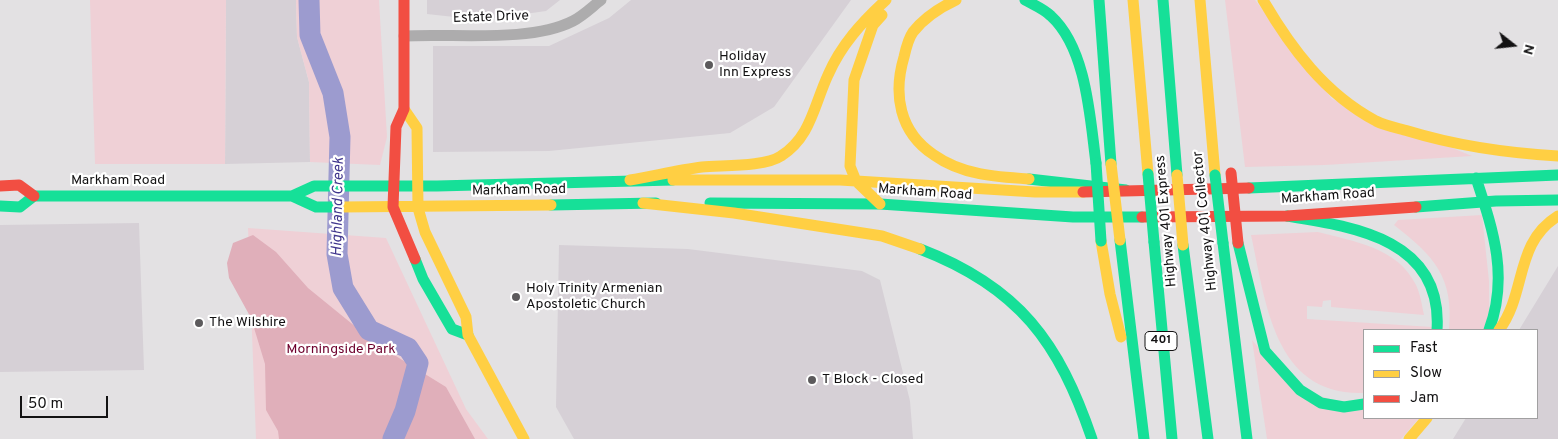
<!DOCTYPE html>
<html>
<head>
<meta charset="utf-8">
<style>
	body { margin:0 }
	#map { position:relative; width:1558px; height:439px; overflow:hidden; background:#e3e1e3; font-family:Overpass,sans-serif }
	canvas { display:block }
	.legend { position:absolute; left:1363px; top:329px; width:175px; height:90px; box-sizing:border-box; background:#fff; border:1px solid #a1a0a1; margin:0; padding:6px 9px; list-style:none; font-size:15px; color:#131213 }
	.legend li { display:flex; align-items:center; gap:10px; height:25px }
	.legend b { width:25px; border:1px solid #a1a0a1 }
	.north { position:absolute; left:1488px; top:20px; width:50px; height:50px; -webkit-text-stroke:4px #fff; paint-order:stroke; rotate:106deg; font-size:14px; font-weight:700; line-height:20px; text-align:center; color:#131213 }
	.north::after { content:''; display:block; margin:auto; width:18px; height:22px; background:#131213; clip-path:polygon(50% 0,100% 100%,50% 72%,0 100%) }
	.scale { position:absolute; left:20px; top:396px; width:88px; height:22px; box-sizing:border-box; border:2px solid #131213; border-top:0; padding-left:6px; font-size:15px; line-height:18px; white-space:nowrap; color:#131213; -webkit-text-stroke:4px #fff; paint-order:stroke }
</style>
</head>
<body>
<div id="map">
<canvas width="1558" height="439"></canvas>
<ul class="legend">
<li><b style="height:6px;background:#16e098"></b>Fast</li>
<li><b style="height:6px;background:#ffcf43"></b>Slow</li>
<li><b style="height:6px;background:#f24e42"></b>Jam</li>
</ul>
<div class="north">N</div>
<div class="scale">50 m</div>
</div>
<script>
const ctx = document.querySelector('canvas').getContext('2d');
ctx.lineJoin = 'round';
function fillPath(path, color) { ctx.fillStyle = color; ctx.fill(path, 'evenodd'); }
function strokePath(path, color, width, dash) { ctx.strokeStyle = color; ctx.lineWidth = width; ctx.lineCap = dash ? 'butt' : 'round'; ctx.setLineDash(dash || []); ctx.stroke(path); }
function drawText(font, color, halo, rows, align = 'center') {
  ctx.font = font + ' Overpass,sans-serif'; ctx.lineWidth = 4.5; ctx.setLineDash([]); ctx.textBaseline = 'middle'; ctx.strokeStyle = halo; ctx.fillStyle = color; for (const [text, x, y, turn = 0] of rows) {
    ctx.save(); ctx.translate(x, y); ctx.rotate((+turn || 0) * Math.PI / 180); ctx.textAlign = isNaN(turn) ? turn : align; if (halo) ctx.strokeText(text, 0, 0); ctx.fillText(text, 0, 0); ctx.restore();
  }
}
fillPath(new Path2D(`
	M226 0H296L297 37 309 82 310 162 225 164Z
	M427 0H560L546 11 482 20 427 14Z
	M631 0H851L774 107 730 133 549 151 433 152V46H549L609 18Z
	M139 223 144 370 0 372V225Z
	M559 245 688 249 862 271 880 280 910 401 913 439H574L556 407Z
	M1558 266V439H1453L1466 418H1537V330H1519Z`), '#d6d0d6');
fillPath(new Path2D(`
	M90 0H226L225 164H95Z
	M296 0H379L387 137 380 165 310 162 309 82 297 37Z
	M1225 0H1255L1332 99 1472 156 1325 165 1245 167Z
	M1482 215 1489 281V320L1483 330H1449C1454 277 1434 256 1394 225L1398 220Z
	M248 228 386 238 466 409 488 439H256Z
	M1318 232C1355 242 1397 247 1416 285 1420 293 1422 305 1424 315L1331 307V300L1323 301 1322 307 1307 306V319L1432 327V330H1364V393C1274 396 1266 303 1251 235Z
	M1252 340 1293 388 1364 409V418H1419L1401 439H1267Z`), '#efd0d6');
fillPath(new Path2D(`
	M253 235 276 252 308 288 378 345 446 387 475 439H279L278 431 266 410 265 364 251 318 229 278 227 263 233 243Z`), '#e0afba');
strokePath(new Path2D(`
	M309 0 310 35 333 93 340 137 337 254 343 288 369 330 408 348 418 363 405 411 393 439`), '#9c9bcf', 21);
strokePath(new Path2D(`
	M404 36C453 33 530 43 573 21 583 16 592 7 601 0`), '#adacad', 11);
strokePath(new Path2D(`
	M1025 0C1034 5 1044 9 1051 16 1087 49 1090 119 1096 163
	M1099 0 1111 164
	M1163 0 1177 175
	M1476 178C1493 230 1509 276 1489 330
	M1029 179 1126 190
	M1249 188 1558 175
	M292 196 314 186H437L673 180
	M710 203 880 204 1073 217H1142
	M551 205 656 203
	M0 206 20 207 34 196H292L316 207H342
	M1416 207 1496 201 1558 200
	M1287 216C1356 227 1443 240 1437 330
	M1120 240 1144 439
	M1154 242 1172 439
	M1223 243 1247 439
	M1238 243 1265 351 1300 390 1321 403 1344 407 1364 404
	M1183 245 1208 439
	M920 249C1019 287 1059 342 1092 439
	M415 259 423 279 452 329 468 335`), '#16e098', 11);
strokePath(new Path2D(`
	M956 0C941 7 924 18 913 32 908 39 906 48 904 57 893 94 899 132 934 155 962 175 996 177 1029 179
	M1133 0 1148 174
	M1200 0 1215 175
	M1263 0C1291 48 1325 94 1376 121 1386 126 1398 128 1408 131 1457 146 1507 153 1558 156
	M404 109 417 128 418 208 425 232 466 317 468 335 524 439
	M630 180C654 176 678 170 702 167 722 165 765 167 781 156 811 137 814 105 828 75 841 45 862 22 886 0
	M673 180H840L1035 192H1083
	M643 203 734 213 882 236 920 249
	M880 204 856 181 850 166 854 80 873 25 882 15
	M342 207 551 205
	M1101 241 1110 294 1121 337
	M1499 330C1527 293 1514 243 1558 216
	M1409 439 1427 418`), '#ffcf43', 11);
strokePath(new Path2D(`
	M404 0V109L396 127 393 207 415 259
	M0 186 19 185 34 196
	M1083 192 1249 188
	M1142 217 1287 216 1416 207`), '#f24e42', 11);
strokePath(new Path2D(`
	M1096 163 1101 241
	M1148 174 1154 242
	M1215 175 1223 243`), '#16e098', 11);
strokePath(new Path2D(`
	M1111 164 1120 240
	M1177 175 1183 245`), '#ffcf43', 11);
strokePath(new Path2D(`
	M1231 173 1238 243`), '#f24e42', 11);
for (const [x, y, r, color] of [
	[709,65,5,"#5c5a5c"],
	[516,297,5,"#5c5a5c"],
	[199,323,5,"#5c5a5c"],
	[812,380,5,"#5c5a5c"]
]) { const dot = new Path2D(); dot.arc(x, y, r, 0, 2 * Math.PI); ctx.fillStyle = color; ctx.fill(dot); strokePath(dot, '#fff', 2); }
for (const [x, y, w] of [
	[1161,341,32]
]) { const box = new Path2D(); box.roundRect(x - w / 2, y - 9.5, w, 19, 4); ctx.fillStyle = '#fff'; ctx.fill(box); strokePath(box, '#131213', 1); }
drawText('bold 12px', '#131213', null, [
	["401",1161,341]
]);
drawText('14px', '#131213', '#fff', [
	["Estate Drive",491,18,-2],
	["Markham Road",118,181],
	["Markham Road",519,191,-1],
	["Markham Road",925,193,4],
	["Markham Road",1328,197,-4],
	["Highway 401 Express",1167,221,-95],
	["Highway 401 Collector",1206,221,-96]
]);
drawText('14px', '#131213', '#fff', [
	["Holiday",719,57],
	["Inn Express",719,73],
	["Holy Trinity Armenian",526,289],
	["Apostoletic Church",526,305],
	["The Wilshire",209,323],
	["T Block - Closed",822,380]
], 'left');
drawText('14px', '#6e002d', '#fff', [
	["Morningside Park",341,350]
]);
drawText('italic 15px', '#40368d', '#fff', [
	["Highland Creek",339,207,-89]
]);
</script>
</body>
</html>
